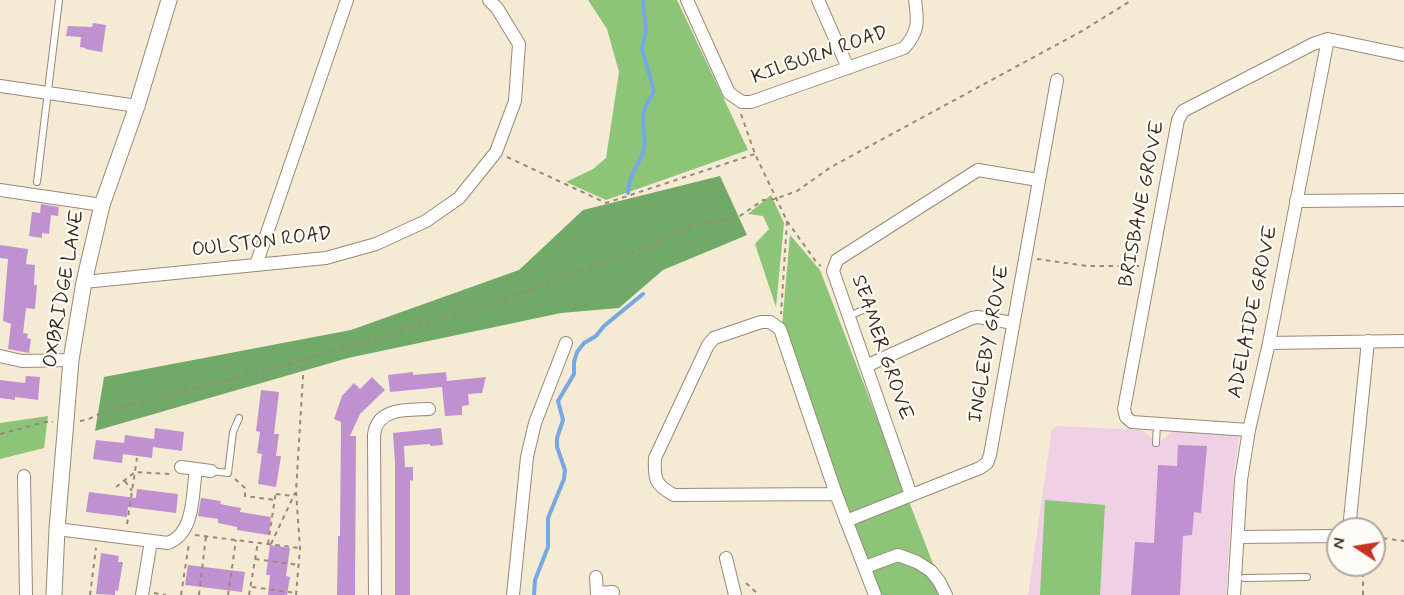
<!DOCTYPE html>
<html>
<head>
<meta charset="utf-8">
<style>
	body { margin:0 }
	#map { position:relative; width:1404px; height:595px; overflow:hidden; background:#f5ead4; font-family:Mynerve,sans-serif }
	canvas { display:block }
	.north { position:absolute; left:1326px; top:517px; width:60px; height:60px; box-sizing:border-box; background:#fdfcf7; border:2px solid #afa8a0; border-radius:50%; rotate:282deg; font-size:16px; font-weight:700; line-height:24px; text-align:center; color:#3b2a1e }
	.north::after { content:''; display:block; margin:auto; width:21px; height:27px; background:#c8321e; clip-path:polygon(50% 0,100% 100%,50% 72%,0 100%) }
</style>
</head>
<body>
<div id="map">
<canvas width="1404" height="595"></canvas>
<div class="north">N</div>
</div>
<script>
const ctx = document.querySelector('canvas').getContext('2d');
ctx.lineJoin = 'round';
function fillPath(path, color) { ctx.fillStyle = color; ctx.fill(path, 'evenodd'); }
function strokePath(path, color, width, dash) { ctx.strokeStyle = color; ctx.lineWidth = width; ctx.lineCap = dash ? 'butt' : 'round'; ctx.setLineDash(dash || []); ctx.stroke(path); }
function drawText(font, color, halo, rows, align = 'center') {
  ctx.font = font + ' Mynerve,sans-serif'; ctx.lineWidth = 4.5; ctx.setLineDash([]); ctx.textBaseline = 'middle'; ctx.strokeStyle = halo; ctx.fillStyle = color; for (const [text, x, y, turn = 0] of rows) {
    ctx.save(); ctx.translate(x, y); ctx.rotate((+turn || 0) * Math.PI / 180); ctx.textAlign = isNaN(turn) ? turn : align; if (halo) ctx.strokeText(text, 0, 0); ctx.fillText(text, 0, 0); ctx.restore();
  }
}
fillPath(new Path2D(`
	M1057 426 1142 430 1158 444 1172 431 1240 434 1234 469 1226 595H1028L1052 429Z`), '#f0d0e5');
fillPath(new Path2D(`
	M588 0H677L748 150 606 200 566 182 593 169 606 158 619 72 607 29Z
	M771 195 784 223 776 307 755 244 769 229 763 216 748 214Z
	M790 235 820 270 945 595H876L782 325Z
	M48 416 44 448 0 459V423Z
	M1045 500 1105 505 1100 595H1040Z`), '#8cc578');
fillPath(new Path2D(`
	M720 176 747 235 663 270 619 308 561 313 348 358 95 431 104 377 351 330 519 270 583 210Z`), '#71aa68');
strokePath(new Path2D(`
	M628 193C629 173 639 166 644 149 646 140 643 131 643 121 642 110 649 100 654 91L642 49 646 31 643 0
	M534 595 535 580 548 547V518L564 479 565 470 557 447V438L563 420 558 401 574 374V362L577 352 584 343 596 336 604 326 643 294`), '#78a8e3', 4);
fillPath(new Path2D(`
	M93 23 106 25 102 52 85 49 86 48 80 47 81 37 66 36 68 26 92 27Z
	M41 204 59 207 58 216 51 215 49 234 42 233V238L29 236 32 212 40 213Z
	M0 245 28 249 26 264 35 265 34 285H37L35 309 26 308 23 333 28 334 27 338 31 339 29 353 8 349 11 324 3 321 8 259 0 258Z
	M413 372V375L446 372 447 381 486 377 482 393 468 394 469 405 462 406V415L445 416 442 387 390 392 388 375Z
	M26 376 40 377 38 400 15 397V400L0 398V380L25 383Z
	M372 377 385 390 360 414 350 436H356L355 595H337L338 536H340L341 422 334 419 342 396 354 383 360 389Z
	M261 390 279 392 274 434H279L276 456H281L276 487 258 484 262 454 257 453 260 432 256 431Z
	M155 428 184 432 182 451 153 447 152 458 123 454 122 463 93 459 96 440 124 443 125 435 154 439Z
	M441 428 443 445 430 446V444L404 446 405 467H413V481L410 480V595H395V463L393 433Z
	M1178 445 1207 446 1201 513 1194 512 1192 535 1183 536 1180 595H1131L1135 542 1154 543 1158 465 1177 466Z
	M137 489 178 494 176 513 128 507 127 517 86 512 89 492 136 498Z
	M201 498 221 501 220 504 241 508 240 512 271 517 269 535 237 530V527L218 523V519L198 516Z
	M270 545 290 548 286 576 290 577 287 595H268L270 575H266Z
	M101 553 119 556 118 562H123L118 591 115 590V595L96 594Z
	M188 565 245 572 242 592 185 585Z`), '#c091d1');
const service = new Path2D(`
	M37 182 59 0
	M849 316 863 310
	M1156 443 1157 424
	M211 471 228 473 233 432 239 418
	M1244 578 1307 577`);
const minor = new Path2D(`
	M687 0 729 93 742 102H751L904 48C919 32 918 21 915 0
	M818 0 848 68
	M0 86 137 106
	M0 190 102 205
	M1296 201 1404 200
	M256 265 347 0
	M84 282 326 258 376 244 426 221 459 198 496 152 515 101 519 44 497 8 489 0
	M1269 343 1404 341
	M0 356 22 361 71 360
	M866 366 972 318 978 317 1013 323
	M1249 430 1132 422 1126 417 1124 409 1178 120 1183 111 1313 44 1328 39 1404 55
	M181 467 211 471
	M24 476 26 595
	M836 494 674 495C655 485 654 479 655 458L708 345 714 338 761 322H770L780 329 836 494 875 595
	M911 495 833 271 837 260 978 170 1038 180
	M846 521 980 468 987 463 990 455 1057 80
	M57 529 168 543C195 533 192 495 196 469
	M1349 529 1368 341
	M1238 537 1338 536
	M726 558 735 595
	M865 567 898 555 917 562 931 571 939 581 946 595
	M596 577 597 595
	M597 593 613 592
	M142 595 151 541
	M375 595 374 435C377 407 408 410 429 409
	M513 595 527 457 535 423 566 343
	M1234 595 1241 480 1249 430 1269 343 1328 39`);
const tertiary = new Path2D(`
	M54 595 57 529 71 360 84 282 102 205 137 106 169 0`);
strokePath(service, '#988a79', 8);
strokePath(minor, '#988a79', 14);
strokePath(tertiary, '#988a79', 17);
strokePath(new Path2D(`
	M741 114 755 154 787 221 781 314
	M507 157 606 203 755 154
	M787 221 817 263 821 266
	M1037 259 1087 266H1139
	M80 421 87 420 103 412 304 360 480 307 632 253 692 224 730 220 740 216 763 200 775 199 797 191 831 167 1082 31 1132 0
	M0 434 45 422H53
	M235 479 245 488V496L275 500
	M125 481 132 491
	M116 487 135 472 171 474
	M276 494 294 496
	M127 524 137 458
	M195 535 300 548
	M1374 537 1404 541
	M268 544 276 491
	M271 544 295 493
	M255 559 299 565
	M746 583 759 595
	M252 587 296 593
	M154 593 166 595
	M90 595 96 548
	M181 595 189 543
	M199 595 206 536
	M228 595 236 540
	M249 595 258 542
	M296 595 300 548 296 491 304 360
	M1363 595V565`), '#988a79', 2, [4.5, 4.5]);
strokePath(service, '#fff', 6);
strokePath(minor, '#fff', 12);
strokePath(tertiary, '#fff', 15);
drawText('20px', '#3b2a1e', '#fdfcf7', [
	["KILBURN ROAD",820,56,-19],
	["BRISBANE GROVE",1143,204,-79],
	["OULSTON ROAD",262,243,-7],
	["OXBRIDGE LANE",65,289,-80],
	["ADELAIDE GROVE",1254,312,-78],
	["INGLEBY GROVE",990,344,-80],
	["SEAMER GROVE",881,348,71]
]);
</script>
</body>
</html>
